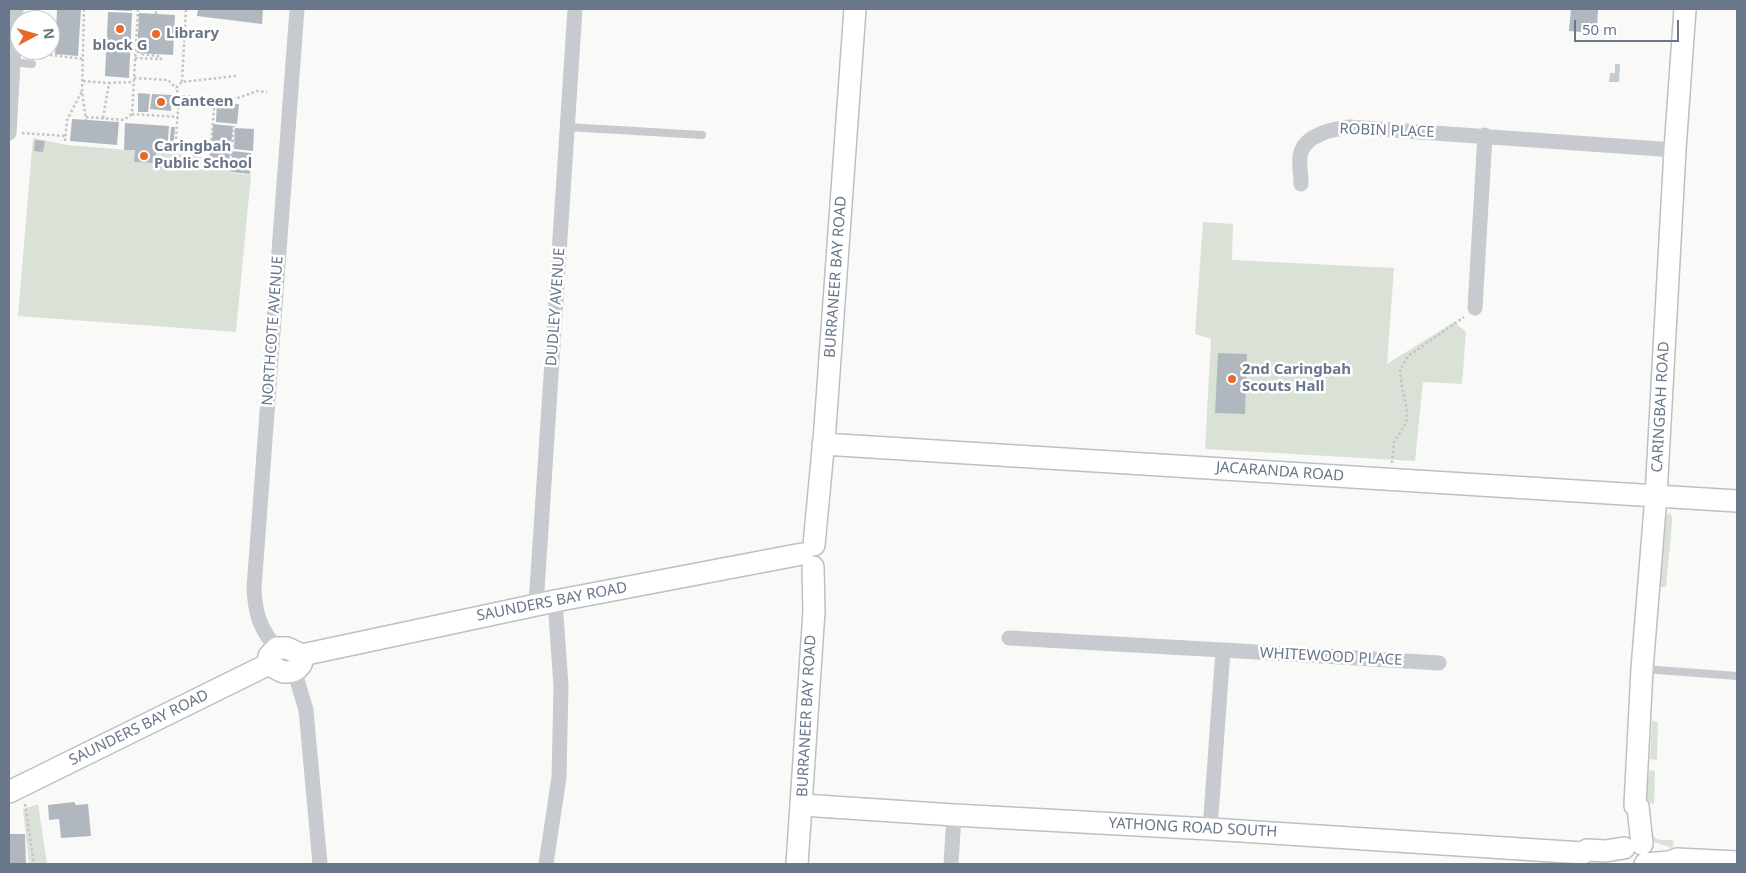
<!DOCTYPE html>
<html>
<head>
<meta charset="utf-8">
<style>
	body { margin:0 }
	#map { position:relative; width:1746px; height:873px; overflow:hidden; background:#f9f9f7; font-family:"Noto Sans",sans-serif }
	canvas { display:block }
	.frame { position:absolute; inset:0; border:10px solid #687789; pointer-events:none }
	.north { position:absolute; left:10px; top:10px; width:50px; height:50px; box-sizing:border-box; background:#fff; border:1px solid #c3c9d0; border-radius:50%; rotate:84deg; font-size:14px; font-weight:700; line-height:20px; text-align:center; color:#687789 }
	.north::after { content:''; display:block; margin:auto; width:18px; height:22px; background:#e86829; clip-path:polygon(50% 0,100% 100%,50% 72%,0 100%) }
	.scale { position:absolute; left:1574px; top:20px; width:105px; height:22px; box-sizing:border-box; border:2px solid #687789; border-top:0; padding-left:6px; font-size:15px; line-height:18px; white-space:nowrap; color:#687789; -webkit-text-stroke:4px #fff; paint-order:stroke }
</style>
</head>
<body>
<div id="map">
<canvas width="1746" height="873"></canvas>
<div class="frame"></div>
<div class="north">N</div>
<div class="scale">50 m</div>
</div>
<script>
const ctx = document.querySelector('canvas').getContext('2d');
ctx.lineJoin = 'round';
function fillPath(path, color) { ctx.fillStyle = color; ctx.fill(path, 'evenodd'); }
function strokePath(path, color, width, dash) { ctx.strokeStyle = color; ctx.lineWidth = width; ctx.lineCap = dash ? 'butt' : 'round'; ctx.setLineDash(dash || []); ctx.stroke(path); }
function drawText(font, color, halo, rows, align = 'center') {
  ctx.font = font + ' "Noto Sans",sans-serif'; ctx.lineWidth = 5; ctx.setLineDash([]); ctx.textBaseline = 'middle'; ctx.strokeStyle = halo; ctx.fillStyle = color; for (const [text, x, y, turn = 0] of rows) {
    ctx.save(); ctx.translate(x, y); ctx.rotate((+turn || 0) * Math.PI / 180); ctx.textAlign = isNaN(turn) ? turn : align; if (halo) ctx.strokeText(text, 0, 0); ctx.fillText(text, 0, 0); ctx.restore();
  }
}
fillPath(new Path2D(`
	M33 138 67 145 201 156V170H231V173L251 175 236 332 18 316Z
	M1203 222 1233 224 1232 260 1394 268 1387 364 1454 322 1466 332 1462 384 1423 382 1415 461 1205 449 1211 339 1195 334Z
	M1669 512 1672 517V523L1666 587H1660L1665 519Z
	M1652 721 1658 722 1657 760 1650 759Z
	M1650 770 1655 771V773L1654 804 1646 803 1648 777Z
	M38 804 47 864H29L23 809Z
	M1652 824C1652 842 1657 840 1672 840L1674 842 1672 848 1652 841 1648 825Z`), '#dae2d8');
fillPath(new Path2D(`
	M1615 64H1620L1619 82H1609L1610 73H1615Z`), '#c4ccd2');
fillPath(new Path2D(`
	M57 9H81L78 56 55 54Z
	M112 9H133L132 11 112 10Z
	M198 9H263L262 24 197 16Z
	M1571 9H1598L1597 30 1581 29V32L1569 31Z
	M108 12 132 13 129 78 105 76Z
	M139 13 175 15 173 55 137 53Z
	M138 93 150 94 148 112H138Z
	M152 94 172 95 171 111 150 109Z
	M217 103 239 104 237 124 216 122Z
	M72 119 119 122 117 145 70 141Z
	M125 123 169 126 167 153 156 152 155 163 134 162 135 150H124Z
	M213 124 233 126 231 146 212 144Z
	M171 127H175L173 152H169Z
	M235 128 254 129 253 151 234 149Z
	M35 140 45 141 43 152 34 151Z
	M210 146 230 148 229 166 209 165Z
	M232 151 251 153 250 174 231 172Z
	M1218 353 1247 354 1245 414 1215 413Z
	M74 802 76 805 88 804 91 836 61 838 59 819 49 820 48 805Z
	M9 834H25L26 864H9Z`), '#b0b7be');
const secondary = new Path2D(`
	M823 444 1737 501
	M814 545 825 428 855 9
	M277 648H287L302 655C304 666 295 673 284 672 279 671 274 667 269 664V656Z
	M302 655 555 601 802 554
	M9 792 269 664
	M802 805 954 815 1210 829 1583 853 1587 850 1605 851 1624 848
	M1642 844 1638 807 1635 805 1642 669 1656 496 1675 150 1685 9
	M797 864 814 611 813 567
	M1645 864 1670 862 1677 859 1737 862`);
strokePath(secondary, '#bcc0c5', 24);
strokePath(new Path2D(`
	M84 9 82 90 86 120
	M138 9 132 114 178 117
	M156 14V9
	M35 53 83 59
	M135 58 161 59 160 56 140 54 141 53
	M236 76 182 82 176 88 179 96 235 99 257 91 267 92
	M134 78 168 80 176 88
	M83 81 109 83
	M182 82 186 9
	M215 98 211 145 232 147 230 168
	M86 117 124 120 132 114
	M103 118 109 83 134 82
	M22 133 66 136
	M176 139 179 96
	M65 141 67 120 82 91
	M232 147 234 126
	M1392 463 1394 442 1404 427 1407 419 1406 404 1402 387 1400 370 1408 356 1464 317
	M25 804 34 864`), '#c3c4c7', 2.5, [2.5, 2.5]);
strokePath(new Path2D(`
	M13 62 32 64
	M567 127 702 135
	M1644 669 1737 676`), '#c7cace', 8);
strokePath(new Path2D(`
	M9 133 16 9
	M1301 184C1301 175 1299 165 1300 156 1303 135 1333 129 1349 127L1675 150
	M1475 308 1485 135
	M536 605 575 9
	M1009 638 1223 650
	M277 648C260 630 255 613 254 588L297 9
	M294 670 306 710 320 864
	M1210 829 1223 650 1439 663
	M546 864 559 777 561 686 555 601
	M951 864 954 815`), '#c7cace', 15);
strokePath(secondary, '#fff', 21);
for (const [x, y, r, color] of [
	[120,29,5,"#e86829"],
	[156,34,5,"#e86829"],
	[161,102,5,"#e86829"],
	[144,156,5,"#e86829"],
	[1232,379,5,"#e86829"]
]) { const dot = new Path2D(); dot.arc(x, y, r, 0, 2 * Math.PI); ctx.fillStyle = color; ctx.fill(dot); strokePath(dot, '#fff', 2); }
drawText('bold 15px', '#687789', '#fff', [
	["Library",166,34],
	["block G",120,46,"center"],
	["Canteen",171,102],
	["Caringbah",154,147],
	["Public School",154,164],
	["2nd Caringbah",1242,370],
	["Scouts Hall",1242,387]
], 'left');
drawText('15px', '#687789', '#fff', [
	["ROBIN PLACE",1387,131,2],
	["BURRANEER BAY ROAD",836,277,-86],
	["DUDLEY AVENUE",556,307,-86],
	["NORTHCOTE AVENUE",273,331,-86],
	["CARINGBAH ROAD",1661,407,-87],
	["JACARANDA ROAD",1280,472,4],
	["SAUNDERS BAY ROAD",552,602,-11],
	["WHITEWOOD PLACE",1331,657,3],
	["BURRANEER BAY ROAD",807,716,-87],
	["SAUNDERS BAY ROAD",139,728,-26],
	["YATHONG ROAD SOUTH",1193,828,3]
]);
</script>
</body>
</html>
